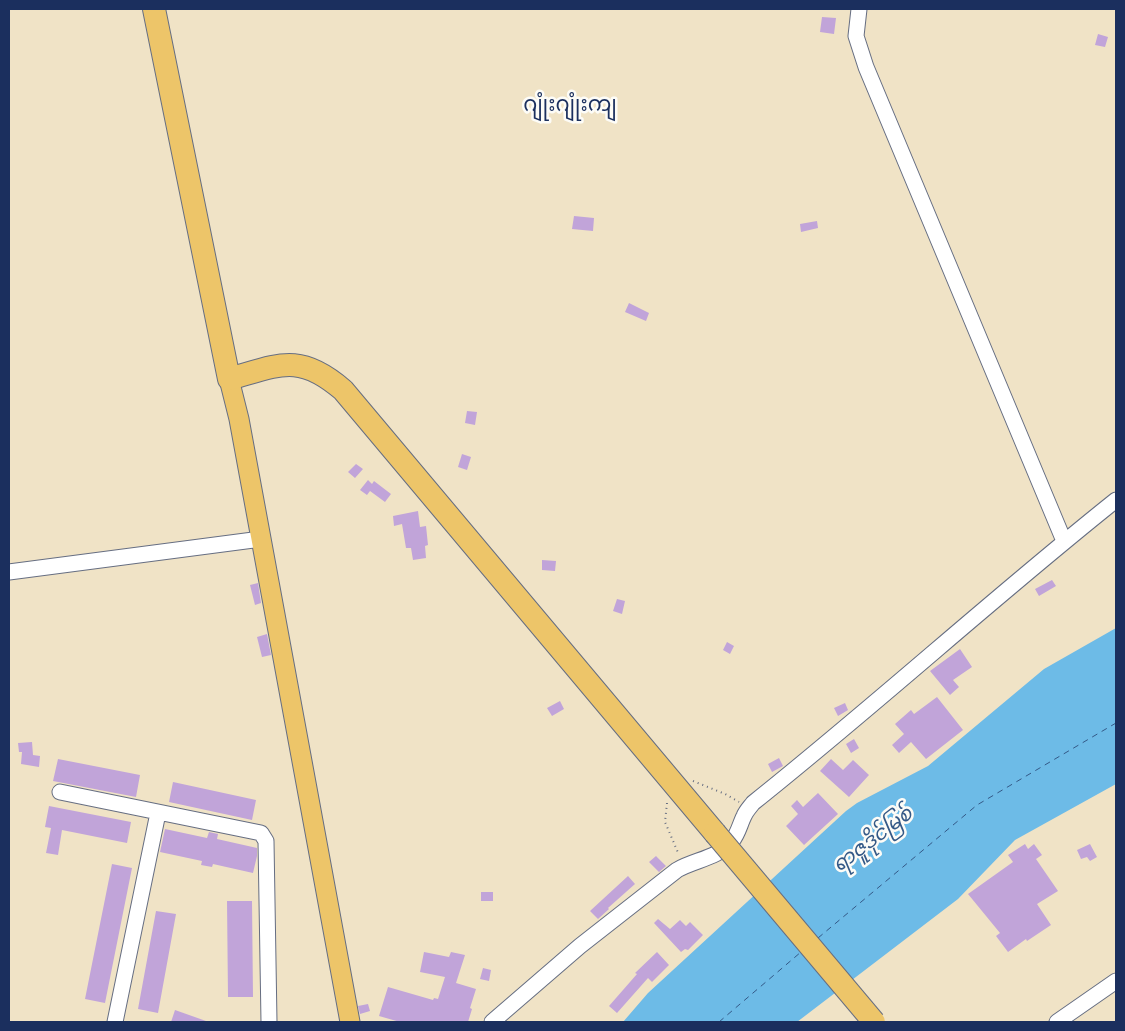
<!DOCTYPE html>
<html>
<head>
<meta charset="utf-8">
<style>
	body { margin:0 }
	#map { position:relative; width:1125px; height:1031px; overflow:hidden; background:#f0e3c6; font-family:"EB Garamond",serif }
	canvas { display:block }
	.frame { position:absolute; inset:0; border:10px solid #1b2f5e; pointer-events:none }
</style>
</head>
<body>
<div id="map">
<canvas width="1125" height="1031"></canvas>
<div class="frame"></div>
</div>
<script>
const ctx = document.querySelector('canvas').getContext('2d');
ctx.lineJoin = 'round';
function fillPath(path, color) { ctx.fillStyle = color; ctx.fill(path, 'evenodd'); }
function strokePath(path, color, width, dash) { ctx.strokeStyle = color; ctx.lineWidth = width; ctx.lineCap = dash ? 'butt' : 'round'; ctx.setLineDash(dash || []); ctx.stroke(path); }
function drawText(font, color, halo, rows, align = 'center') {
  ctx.font = font + ' "EB Garamond","Noto Sans Myanmar",serif'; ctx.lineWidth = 5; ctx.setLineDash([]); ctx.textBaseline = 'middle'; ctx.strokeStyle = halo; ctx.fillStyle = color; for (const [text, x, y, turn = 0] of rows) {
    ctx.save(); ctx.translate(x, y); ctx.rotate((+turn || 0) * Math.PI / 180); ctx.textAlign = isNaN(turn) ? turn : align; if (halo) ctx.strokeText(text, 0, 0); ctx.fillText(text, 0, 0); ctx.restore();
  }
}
fillPath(new Path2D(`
	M1116 628V784L1015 840 958 899 797 1022H623L648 993 846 811 857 803 928 766 1044 669Z`), '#6dbbe7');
strokePath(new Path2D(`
	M818 938 977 805 1116 723
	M719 1022 801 952`), '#345987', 1, [6, 5]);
fillPath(new Path2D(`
	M822 17 836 18 834 34 820 32Z
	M1098 34 1108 37 1105 47 1095 45Z
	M574 216 594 218 593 231 572 229Z
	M817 221 818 228 801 232 800 224Z
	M629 303 649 313 646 321 625 312Z
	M467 411 477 412 475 425 465 423Z
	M462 454 471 457 467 470 458 467Z
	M356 464 363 469 355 478 348 472Z
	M368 480 372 484 374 481 391 494 385 502 370 491 367 495 360 490Z
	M418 511 420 527 426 526 428 545 425 546 426 558 413 560 411 548H406L402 524 394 526 393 516Z
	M542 560 556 561 555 571 542 570Z
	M1052 580 1056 586 1039 596 1035 589Z
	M258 583 261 603 255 605 250 585Z
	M617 599 625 601 622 614 613 611Z
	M267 634 271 655 262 657 257 637Z
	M727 642 734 646 730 654 723 650Z
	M960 649 972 667 953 680 959 687 950 695 930 671Z
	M937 697 963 730 926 759 911 742 899 753 892 745 904 734 895 724 911 710 914 714Z
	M560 701 564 709 552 716 547 708Z
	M845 703 848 710 838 716 834 708Z
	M854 739 859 748 851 753 846 744Z
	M32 742 33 755 40 756 39 767 21 764 22 752H19L18 743Z
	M779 758 783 766 772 772 768 764Z
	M58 759 140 775 136 797 53 781Z
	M831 759 843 770 853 760 869 775 849 797 820 771Z
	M173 782 256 800 252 820 169 802Z
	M818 793 838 814 804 845 786 826 798 814 791 806 797 800 803 807Z
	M49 806 131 822 127 843 62 830 58 855 46 853 51 828 45 827Z
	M165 829 207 838 209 832 218 834 217 839 257 848V856L253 873 213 864 212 867 201 865 202 861 160 852Z
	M1025 844 1028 849 1034 844 1042 855 1036 859 1058 891 1037 904 1051 925 1027 941 1026 939 1008 952 996 936 1000 933 968 894 1013 862 1008 855Z
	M1090 844 1097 857 1090 861 1087 857 1081 859 1077 850Z
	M656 856 666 866 659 872 649 862Z
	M112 864 132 868 105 1003 85 999Z
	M628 876 635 884 608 908 609 909 598 919 590 911Z
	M481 892H493V901H481Z
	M227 901H252L253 997H228Z
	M156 911 176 914 158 1013 138 1009Z
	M658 919 670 929 680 920 686 926 690 922 703 935 688 950 685 949 681 952 654 923Z
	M424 952 449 957 451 952 465 955 456 983 476 989 470 1008 472 1009 468 1022H400L379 1016 388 987 433 1000 434 998 438 999 445 977 420 972Z
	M657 952 669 965 652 982 648 978 617 1013 609 1006 637 974 635 973Z
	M483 968 491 970 489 981 480 979Z
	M368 1004 370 1011 360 1014 358 1006Z
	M175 1010 206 1021V1022H171Z`), '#c1a4d9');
const minor = new Path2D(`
	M859 9 856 36 866 67 1064 541
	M9 572 261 539
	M60 792 261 833 266 841 269 1022
	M115 1022 158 813
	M492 1022 580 946 677 870C696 859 717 859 732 841 738 834 740 824 744 816 746 811 750 807 753 803 876 705 993 598 1116 500
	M1057 1022 1116 981`);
const major = new Path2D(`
	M229 379 239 419 350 1022`);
const highway = new Path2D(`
	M154 9 229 379C279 365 299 352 343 390L715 833`);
strokePath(minor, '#666e82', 17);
strokePath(major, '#666e82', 21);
strokePath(highway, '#666e82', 24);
strokePath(new Path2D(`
	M693 781 725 794 739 802
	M667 803 665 822 679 855`), '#666e82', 2, [1, 4]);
strokePath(minor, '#fff', 15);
strokePath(major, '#edc569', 19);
strokePath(highway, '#edc569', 22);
const highwayBridge = new Path2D(`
	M715 833 874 1022`);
strokePath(highwayBridge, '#666e82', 24, []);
strokePath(highwayBridge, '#edc569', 22);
drawText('italic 20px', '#345987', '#fdfcf7', [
	["ရာဇူဒိုင်မြစ်",873,840,-37]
]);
drawText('21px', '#1b2f5e', '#fdfcf7', [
	["ဂျုံးဂျုံးကျ",570,105]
]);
</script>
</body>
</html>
